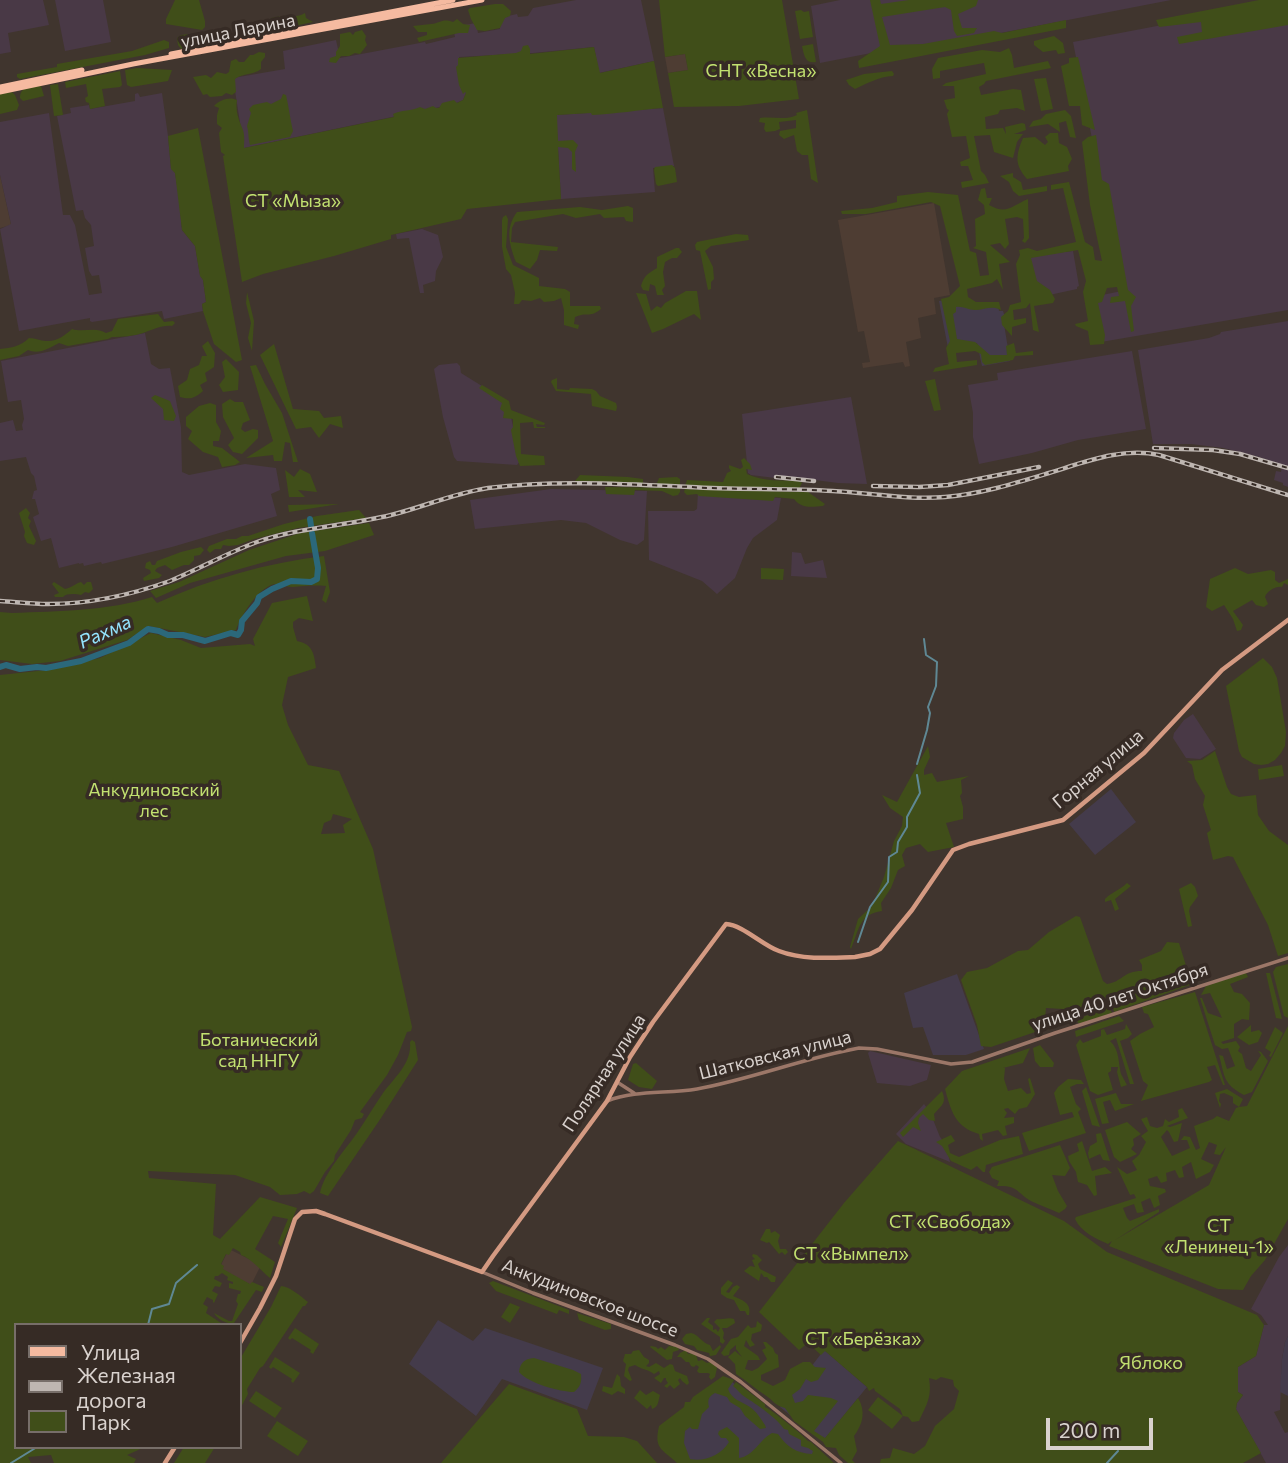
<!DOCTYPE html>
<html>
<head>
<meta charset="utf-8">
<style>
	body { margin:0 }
	#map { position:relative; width:1288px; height:1463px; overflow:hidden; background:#40352e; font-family:Commissioner,sans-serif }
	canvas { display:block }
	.legend { position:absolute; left:14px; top:1323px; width:228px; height:126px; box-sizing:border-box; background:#362b25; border:2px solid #776e69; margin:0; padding:9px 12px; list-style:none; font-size:21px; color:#d9d2ce }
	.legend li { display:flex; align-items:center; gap:14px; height:35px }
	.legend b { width:35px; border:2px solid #776e69 }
	.scale { position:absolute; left:1046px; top:1418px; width:107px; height:32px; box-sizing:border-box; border:4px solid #d9d2ce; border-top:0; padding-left:9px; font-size:21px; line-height:24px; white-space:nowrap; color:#d9d2ce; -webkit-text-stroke:5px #362b25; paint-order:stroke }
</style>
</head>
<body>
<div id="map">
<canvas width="1288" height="1463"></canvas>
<ul class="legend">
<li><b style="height:9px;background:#f5baa0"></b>Улица</li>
<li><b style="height:9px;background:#beb6b1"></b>Железная дорога</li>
<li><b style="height:19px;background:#404e19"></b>Парк</li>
</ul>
<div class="scale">200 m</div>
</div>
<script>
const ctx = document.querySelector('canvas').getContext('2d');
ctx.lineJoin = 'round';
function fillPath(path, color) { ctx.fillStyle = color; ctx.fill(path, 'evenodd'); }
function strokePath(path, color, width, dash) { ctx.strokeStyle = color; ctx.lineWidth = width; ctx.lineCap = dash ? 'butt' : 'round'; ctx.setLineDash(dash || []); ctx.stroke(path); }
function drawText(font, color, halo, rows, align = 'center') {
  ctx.font = font + ' Commissioner,sans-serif'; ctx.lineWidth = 7; ctx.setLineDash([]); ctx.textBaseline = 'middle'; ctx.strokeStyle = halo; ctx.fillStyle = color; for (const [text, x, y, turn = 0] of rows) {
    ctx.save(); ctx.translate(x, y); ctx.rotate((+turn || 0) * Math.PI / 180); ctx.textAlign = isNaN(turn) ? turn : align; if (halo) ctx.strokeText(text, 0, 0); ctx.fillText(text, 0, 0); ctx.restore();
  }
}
fillPath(new Path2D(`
	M685 54 688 70 668 73 665 57Z
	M0 175 11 225 0 228Z
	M934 203 950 295 934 298 936 314 918 318 921 338 906 342 910 366 905 367 903 362 863 368 862 363 870 362 864 331 858 332 838 220Z
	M229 1249 261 1265 251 1285 219 1269Z`), '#4e3d33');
fillPath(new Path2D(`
	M0 0H43L49 25 8 33 11 52 0 54Z
	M55 0H103L111 42 65 51Z
	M576 0H641L654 61 599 73 594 47 533 53 459 57 466 93 463 100 454 104 244 148 233 78 285 69 283 51 336 40 340 58 425 42 426 44 455 37 453 27 476 23 478 33 500 29 499 18 517 14 518 17 528 16 533 8Z
	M840 0H1171L882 56 871 53 820 63 811 6Z
	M1288 1V310L1101 342 1092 297 1122 291 1073 42Z
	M138 93 140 97 162 93 168 136 171 168 175 173 179 197 182 230 195 246 200 275 203 280 206 302 202 304 203 311 164 319 162 311 92 322 90 321V318L19 331 0 229 11 224 0 175V122L49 113 63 215H70L75 225 89 295 102 293 99 275 92 276 89 271 85 248 94 246 91 225 85 218 83 210 76 211 57 116 71 113 70 108 89 105 90 109 135 101V94Z
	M663 108 674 166 653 168 655 192 561 199 556 115Z
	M422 229 438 235 443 257 436 271 435 281 423 285 424 293H420L409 238 397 239 396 234Z
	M1073 251 1079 286 1077 287V289L1040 297 1029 256Z
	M1288 321V487L1283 485V483L1274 480 1276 471 1281 472 1282 465 1259 457 1223 448 1191 444H1153L1138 350 1209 338 1220 334 1221 332Z
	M145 333 151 364 159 369 170 368 181 427 182 472 189 475 245 464 276 468 280 490 271 494 277 516 172 547 102 564 101 562 84 566 83 563 79 564V563L59 568 51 538 41 541 33 517 39 514 35 499H32L34 491 37 490 34 476 31 473 26 457 0 461V423L13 420 16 431 23 430 22 425 24 419 21 400 8 402 1 361Z
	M1132 351 1146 429 1078 440 1032 453 979 464 973 437V413L968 385 998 380 997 373Z
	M457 363 460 366 461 373 506 401 509 407 520 461 517 465 457 461 454 457 443 417 434 369 439 365Z
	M851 397 867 484 838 483 776 475 775 478 751 475 748 473 742 414Z
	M551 489 647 491 644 540 637 545 620 540 586 523 561 520 475 529 470 500Z
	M698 493 781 498 777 520 753 538 747 548 735 578 717 594 702 581 649 560 648 511H694L697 509Z
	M792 552 801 553 805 564 823 560 827 578 791 576Z
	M1193 714 1216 749 1200 759 1186 758 1173 738 1174 733 1184 720Z
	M870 1051 931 1065 927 1080 910 1086 877 1083 868 1053Z
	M924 1104 930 1112 940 1137 946 1144 950 1162 906 1144 896 1134Z
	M1288 1245V1336L1285 1342 1282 1359 1280 1410 1274 1412 1285 1433 1288 1432V1463H1266L1236 1409 1237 1403 1243 1395 1238 1392V1367L1256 1356 1264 1325H1268L1261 1315 1251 1309 1279 1257Z`), '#493946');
fillPath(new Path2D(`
	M960 297 973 307 998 302 999 311H1003L1004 314V324L1010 361 982 366 977 343 948 348 939 301Z
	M1111 789 1136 822 1095 855 1069 824Z
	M957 974 984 1049 966 1055H933L923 1027 913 1028 904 993Z
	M438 1320 473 1341 485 1328 603 1368 587 1410 502 1379 476 1416 409 1364Z
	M1288 1336V1396L1280 1392 1282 1359 1285 1342Z
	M824 1350 867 1387 823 1441 780 1407Z
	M726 1377 833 1463H679L661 1426Z`), '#443b4b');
fillPath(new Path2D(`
	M175 0H199L205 21V27L202 30 166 24V19Z
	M659 0H782L799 99 739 106 674 107 668 73 688 70 685 54 665 57Z
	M870 0H880L881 4 909 0H978L976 6 958 14 962 28H977L974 33 957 36 954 31 951 10 945 7 882 17 890 45 923 44 994 31 1002 33 1066 20V28L859 68 858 61 880 46Z
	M1259 0H1288V25L1179 44 1177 37 1202 32 1201 22 1159 27 1156 20Z
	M495 4H503L511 11 510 16 505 18 500 28 485 31 477 30 471 19 468 10 470 8Z
	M801 10 804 12 809 11 813 37 800 39 795 11Z
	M305 13 306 18 313 22 281 29 276 28 270 31 264 30C267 8 291 22 305 13Z
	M457 19 463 24 470 25 468 33H459L419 42 417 38 427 35V32H418L413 26C419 25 425 25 431 24 441 23 442 18 453 22Z
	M362 30 366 36 365 40 367 45 360 54 355 53 349 56H341L336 63 329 62 330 58 336 56V52L340 46V34L350 32 353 35 355 32Z
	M189 34 227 41 181 49 178 45 177 38 181 35Z
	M1054 36 1063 43 1065 53 1058 54 1056 50 1043 52 1034 45V41Z
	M164 40 169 42V48L145 55 20 79 17 77V74L57 67V64L132 51Z
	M813 44 816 62C805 64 804 55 802 46Z
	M528 45 530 49V54L594 47 600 73 654 61 663 108C638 110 616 114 592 115L591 113 557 115 558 141 573 140 578 145 575 152 576 172 572 169V152L568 148 558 147 561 199 467 209 461 219 391 235V239L334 256 263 274 242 282 223 156 225 155 221 152 219 133 222 128 217 124V115L219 108 214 106C219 100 230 96 237 100 235 111 239 120 243 130 245 136 244 143 244 148L394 117 393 114C401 110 412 111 420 107L425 109 433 106 436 108H439L442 103 454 100 457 103 463 100 466 93 465 92 463 94 459 85 456 67 458 65V58L516 53 521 51 523 46Z
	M1009 48 1012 55 1014 68 1048 61 1051 68 986 81 984 84 979 87 981 95 1013 89 1021 90 1025 111 1017 108 1000 110 998 114 985 117 986 129 1003 128 1006 134 1005 127 1022 123 1025 124 1026 130 1014 134H1023L1017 142 1013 158 994 152 990 135 974 136 981 171 985 175 989 183 962 188 961 182 973 180 968 166H961L960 162 970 158 966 136 952 137 947 114 949 110 947 109 944 100 955 98 954 86H942L946 83 986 74 984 63 940 71V78L933 79 932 69 938 58 982 50 1000 52Z
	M259 52 265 53V57L261 62V69C254 75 243 73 235 79L236 92 232 95 226 93 222 96 210 97 207 94 203 95 193 77 206 75 211 78 217 72 226 74 229 72 231 61 236 59 239 62H244L250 55H253Z
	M1078 57 1095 130 1082 125 1080 106H1069L1061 66 1069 63V58Z
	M137 68 172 70 168 81 131 87 127 85 125 70Z
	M120 71 122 85 120 87 102 89 105 106 90 109 89 103 86 102 85 98 88 96 86 84 66 88 65 82Z
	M892 71 894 74 893 76C878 77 868 83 855 89L849 85 846 80 864 74Z
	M1046 78 1053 109 1041 111 1034 79Z
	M58 84 63 115 54 116 50 85Z
	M41 86 44 96 23 101 20 98C20 86 31 87 41 86Z
	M12 92 15 95 19 105 17 110 0 114V94Z
	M283 94 286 95C289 108 290 118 293 131L290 137 250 145C248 138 249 133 247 126L251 113 249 109 253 105 267 102 271 104 281 99Z
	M807 110 818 183 811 179 808 155H802L797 151 794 135 784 139 779 135 780 131 796 128V120L779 122 780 129 775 131 766 132 764 129 765 123 759 122 760 118C773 116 785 121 797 115L796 113Z
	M1065 110 1071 116 1076 138 1070 137 1066 121 1059 123 1060 132 1048 124 1029 127 1033 121 1041 119 1046 114Z
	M198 128 242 360 236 362 214 344 203 311 202 304 206 302 203 280 200 276 195 246 182 230 175 173 171 169 168 136Z
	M1050 133H1058L1059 143 1067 147 1072 159 1068 166 1069 171 1027 179C1014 164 1016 155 1023 138L1035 137 1045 145 1048 142 1045 137Z
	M1096 135 1102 180 1109 184 1128 290 1136 297 1131 306 1134 331 1131 332 1125 301 1110 303 1111 297 1119 296 1117 287 1107 288 1102 302 1098 303 1105 335 1104 344 1090 345 1088 331 1076 326 1075 324 1088 321 1083 292 1086 281 1078 250 1031 258 1037 281 1050 290 1055 299 1053 303 1034 306 1039 332 1033 330 1030 303 1026 308 1013 310 1014 320 1026 318V323L1012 327V336L1002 325 1001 317 1008 311 1010 305 1021 302 1016 264 1020 255 1019 250 1028 248 1037 251 1076 242 1063 188 1051 190V185L1069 182 1085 242 1093 247 1095 260 1102 261 1090 205 1082 142 1088 137Z
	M672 165 675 168 677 182 658 186 656 184 654 170 655 167Z
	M1013 173V177L1021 182 1023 190 1047 186V191L1019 196 1013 191 1009 182 1000 176Z
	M985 188 987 198H992L989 205C1007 215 1011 206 1028 199L1029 238 1025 243 1022 241 1024 238 1023 219 1017 217 1005 219 1009 244 1005 249 1000 243 990 245 1010 262 999 264 1003 290 997 279 992 283 967 289 968 297 976 302H999L1001 310C991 305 985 310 975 310 968 310 963 306 956 307V312L953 314 957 339 975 342 990 355H1007L1006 346 1014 343 1016 353 1033 351V355L1015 356 1013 360 985 365 982 362 981 354 975 351 956 353 957 362 977 360V365L933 372 935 368 949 364 946 348 950 341 941 299 949 297 960 286 940 206 931 202 866 214H842L841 211 872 208 897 202V196L928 192 958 195 970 251 976 253 980 276 989 275 986 252 973 248 976 246 975 219 985 214 984 205 978 200 981 189Z
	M628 206 633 208V222L626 221 624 217 604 218 600 214 576 218 563 214 515 222 512 228 511 242 558 247 557 251 540 250 537 260 530 269 516 262C509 244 505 228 517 212L580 207 602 210Z
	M506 215 508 219 506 247 513 265 539 278V286L565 289 570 292V306H600L601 309C588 319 588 311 575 317L574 324 579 325 578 329 564 325V310L561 298 554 301 544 302 540 298 531 301 522 300 519 304H514L515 293 511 275 506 269 502 247V220L503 217Z
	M736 234 748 235 749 240 711 246 705 251 713 267 714 279 711 282V289L708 290 700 251 696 250 695 245 697 242Z
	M676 248H679L682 252 677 258H672L665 262 663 272 665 286 662 290 664 295H657L655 286 650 284 649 291 643 290 641 286C644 275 649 273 657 268V257Z
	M686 291H697L701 320 694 314 663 329 652 333 636 293 646 294 651 311 657 306 661 308 665 303Z
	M247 292 254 321 252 351 248 338 251 323 246 303Z
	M158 314 164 322 173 321 175 323 172 326C161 325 153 330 143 333 134 336 122 337 112 337L108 339 68 346 59 343C49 348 39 355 28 350L19 356 0 360V349C11 348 21 346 29 338 36 338 40 341 46 341 57 342 65 335 72 329 84 333 95 326 106 333L112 331 118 319Z
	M208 341 215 353 214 367 205 373 207 381 200 385 203 391C195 398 190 400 180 397L178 386 187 380 190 369 199 365 202 356H207L202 346Z
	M274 344 293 409 319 411 324 418 341 416 343 428 330 424 319 438 311 427 296 429 260 355Z
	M226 359 239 372 238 390 223 392 219 385 225 377 222 362Z
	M256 365 265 384 282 413 298 462H293L290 443 285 442 282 461H274L273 455 246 458 273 441 250 366Z
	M557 378V389L569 390 570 388 592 389 596 391 600 396 616 403 617 407 616 411 592 406 591 394 556 391 551 382 552 380Z
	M935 379 941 410 934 411 925 381Z
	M482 385 509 401 511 410 545 423 544 425 536 424 537 427H545V428H534L533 422 520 423 521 454 544 456 545 465 520 466 516 456 511 430 513 427V419L503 418 504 412 500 409 502 403 479 388Z
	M155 395 170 401 176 416 174 421 164 420 163 409 151 398Z
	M230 399 235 402H243L250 420 243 423 241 429 245 432 253 429 258 430V438L242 454 233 452 228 445 234 438 223 417 222 404Z
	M210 403 216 405V422L221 431 219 441H213V446L222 448 240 462 235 465 222 467 218 457 203 452 188 439 192 431 186 426V417L199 406Z
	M744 458 750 464 752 470 746 469 747 474C763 482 783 480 800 481L802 483 799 489 685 486 687 480 723 482 727 473 731 471 729 468V465L740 469 743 467 741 460Z
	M300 469 310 474 317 492 298 490 305 497H289L285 470 294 477Z
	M580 475 628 477 643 479V483H657L659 478 677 477 680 479V485L574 482Z
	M605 487 677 488H680V492L678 495 673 496 662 491 635 490 634 495 606 494Z
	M685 489 808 492 825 504 823 506C811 507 802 509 794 499L775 497 773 501 699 496 697 494 687 495 684 492Z
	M339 504 289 512 288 505Z
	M26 508 30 513 28 518 31 521 29 526 36 541 34 545 27 543 24 536 25 532 19 513Z
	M359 510 366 518 298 528 254 539 238 545 229 546 223 545 221 549H215L210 553 207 550 209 546 227 539H236L242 536H248L284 524 317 516Z
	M369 523 374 535 325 551 286 556 190 583 156 598 150 591 179 582 249 550 300 533Z
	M201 547 204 550 200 555 194 556V560L189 565H184L172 570 165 565 157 568 155 571 162 575 159 578 144 581 143 578 151 573 150 570 145 568 146 563 150 561 152 565H155L157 561 181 552Z
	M324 556 330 592 326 603 322 600 326 586C313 585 305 586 292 587 287 587 280 584 275 584 258 587 241 616 236 630L205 637 149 626 127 640 60 661 32 664 0 660V612L12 613C60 611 107 611 152 597L157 603C209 579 267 563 324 556Z
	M761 568 784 569 783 580 761 579Z
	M1235 568 1248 574 1271 570 1275 572V580L1279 583 1288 579V585L1284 583 1282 587C1276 586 1267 591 1265 597L1268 604 1264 607 1256 605 1252 600 1233 611 1243 625 1241 630 1237 631 1233 619 1224 605 1212 611 1206 607 1210 579Z
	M54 582 65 589C73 587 76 583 81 582L84 585 87 582H91L93 589 89 593 85 592 81 595C75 594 67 593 63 597H55L54 595 59 593 52 584Z
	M307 596 313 621 299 618 293 622V627L297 641C313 644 314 654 316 668L288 677 282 705 288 725 308 765 339 771 373 849 412 1027 411 1031 407 1032 398 1055 387 1075 360 1112 364 1114 362 1118 355 1120 351 1130 335 1155 334 1161 325 1172 314 1191 310 1194 304 1191 297 1194 280 1195 270 1187 235 1175 148 1171 149 1178 216 1184 213 1235 220 1239 260 1197 297 1208 281 1247 278 1243 288 1219 273 1216 255 1249 275 1262 270 1278C260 1270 252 1259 241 1255L240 1252 233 1248 229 1255 226 1254 221 1264 224 1266 223 1269 250 1284 252 1282 264 1287 262 1292 256 1290 234 1323C228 1325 217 1319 214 1313L229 1321H232L238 1304 236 1301 238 1294H240L241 1291 229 1288V1283L233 1284V1282L227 1280 228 1277 222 1273 218 1276H215L214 1279 222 1283 220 1287 215 1286 212 1291 218 1294 214 1303 213 1302V1300L207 1297 203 1304 208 1307 206 1313 224 1325H16V1447H145L127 1455 136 1459 134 1463H54L51 1455 28 1457 31 1463H0V675L47 670 100 658 151 633 181 640 201 648 250 644 255 646 253 639 272 603ZM333 814 352 819 343 825 345 833 321 834 324 823 331 820Z
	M1263 658 1272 667 1277 678 1286 732 1285 746 1281 753 1275 760 1268 764 1261 765 1254 764 1242 757 1239 751 1226 686Z
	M928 746 930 757 924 770V775L932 773 937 782 969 776 961 780 962 793 960 796 963 807V819L946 823 954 847 928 852 920 844 906 848 902 855 905 866 898 870 891 888 881 903 882 911C859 914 859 930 851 949L850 947 858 919 872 906 884 877 894 841 902 826 903 817 890 808 882 795 897 802Z
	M1215 751 1227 787 1231 794 1239 797 1256 795 1258 815 1269 831 1288 845V953L1278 956 1268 925 1233 857 1228 856 1213 860 1207 833 1211 830 1203 805 1205 796 1195 779 1192 765 1187 761 1202 760Z
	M1282 765 1284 776 1259 780 1258 769Z
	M1127 883 1131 886 1115 899 1119 909 1115 911 1111 900 1105 902V899C1112 892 1120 890 1127 883Z
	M1191 883 1195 887 1198 896 1190 907 1189 911 1192 926 1188 927 1179 889Z
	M1076 916 1080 917 1103 981 1107 984C1122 982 1123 971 1142 971V965L1139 960 1161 951 1167 942 1179 943 1188 972 1190 985 1114 1012 1111 998 1107 997 1098 1003 1101 1010 1109 1007 1112 1013 1079 1024 1076 1019 1094 1013 1091 1004 1069 1012 1072 1021 1065 1016 1063 1009 1046 1008 1044 1029 991 1047 981 1046 977 1025 961 980 967 972 987 968 1018 951 1028 950 1049 932Z
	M1288 964V1018L1284 1016 1273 972 1276 967Z
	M1246 973 1248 977 1230 984 1234 992 1242 994 1250 1003 1249 1020 1242 1019 1234 1024V1038L1221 1042 1223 1044 1236 1041 1240 1047 1238 1051 1242 1054 1246 1068 1251 1071 1261 1055 1258 1051 1261 1052 1268 1061 1252 1092 1244 1095C1223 1084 1225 1077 1219 1055L1223 1056 1227 1069 1235 1066 1228 1048 1222 1049 1215 1045 1200 998H1202L1208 1013 1222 1018 1210 993 1201 995 1206 986Z
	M1266 973H1270L1282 1019 1276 1018Z
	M1195 992 1225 1085H1223L1215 1065 1207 1067 1212 1080 1209 1082 1141 1101 1148 1085 1143 1081 1130 1041 1140 1034 1154 1027 1148 1014 1144 1013 1142 1007Z
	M1119 1016 1124 1021 1076 1037 1075 1031Z
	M1126 1024 1132 1034 1128 1038 1120 1041 1134 1084H1130L1116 1038 1110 1041C1120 1050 1118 1063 1121 1074 1123 1078 1125 1081 1127 1085L1121 1087 1117 1072 1118 1067H1111V1071L1108 1073 1113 1090 1098 1095 1090 1091 1076 1045 1080 1039 1083 1043 1101 1036V1030L1104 1029 1107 1035 1125 1029Z
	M1251 1025V1032L1259 1030 1262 1033 1258 1042 1249 1045 1237 1037Z
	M1288 1026V1219L1265 1260 1251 1276 1243 1290 1218 1289 1109 1246 1112 1241 1108 1244C1095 1238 1081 1232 1075 1219L1076 1217 1136 1198 1134 1194 1130 1195 1117 1167 1127 1174 1137 1170 1132 1161 1139 1155 1146 1142 1141 1136 1148 1131 1141 1119 1147 1117 1150 1126 1157 1128 1163 1126 1165 1119 1169 1122 1179 1117 1178 1110 1182 1108 1188 1118 1167 1126 1170 1127 1182 1123 1178 1141 1174 1142 1169 1132 1167 1130 1161 1137 1172 1156 1190 1148 1187 1140H1181L1184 1136 1190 1137 1196 1150 1200 1148 1194 1126 1213 1119 1217 1116 1229 1121 1236 1108 1239 1107 1233 1103V1097L1224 1093 1220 1094 1219 1101 1221 1104 1220 1108 1215 1093 1227 1089 1243 1099 1239 1107 1247 1106ZM1209 1142 1217 1145 1214 1154 1220 1155 1226 1147 1209 1185 1115 1240 1159 1212V1209L1130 1221 1127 1218 1123 1208 1134 1204 1137 1213 1144 1212 1141 1202 1150 1198 1154 1208 1160 1205 1158 1196 1166 1192 1165 1189 1150 1186 1148 1179 1157 1176 1161 1183 1167 1181 1166 1173 1175 1170 1179 1178 1184 1177 1182 1167 1191 1162 1196 1179 1210 1172 1214 1165 1201 1159Z
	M1275 1027 1283 1033 1271 1057 1269 1056 1271 1052 1265 1048Z
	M412 1040 415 1042 418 1060 381 1118 328 1196 320 1193C324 1173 345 1150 357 1133 366 1120 374 1106 383 1093 395 1077 412 1063 410 1042Z
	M1040 1045 1054 1063 1053 1067H1040L1035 1061 1033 1048Z
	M1030 1048 1023 1063 1003 1068H1005L1004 1079 1008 1091 1021 1088 1027 1094 1031 1093 1028 1079 1030 1078 1035 1094 1027 1107 1019 1109 1015 1114 1008 1108 1004 1109 1007 1113 1004 1118 1014 1117V1123L1005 1126 1007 1135 1003 1136 998 1130 982 1134 983 1141 980 1139 979 1134C955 1127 951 1111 945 1089L962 1071Z
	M636 1063 657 1081 652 1089 639 1087 628 1080 633 1064Z
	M1068 1079 1081 1080 1084 1084H1077L1070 1087 1076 1104 1081 1109 1078 1112 1086 1133 1029 1151 1022 1133 1074 1117 1072 1112 1060 1115 1054 1093 1058 1087Z
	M1086 1087 1100 1127 1092 1125 1082 1091Z
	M942 1091C947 1103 942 1105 934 1114L935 1121 929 1120 923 1114 919 1118 918 1123 921 1131 913 1127 903 1137 900 1133Z
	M1116 1093 1121 1104H1134L1115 1111 1110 1100 1103 1102 1109 1123 1102 1124 1095 1099Z
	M1127 1122 1141 1134 1133 1139 1134 1145 1131 1149 1137 1154 1120 1162 1114 1157 1105 1130Z
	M1101 1133 1110 1161 1103 1160 1100 1154 1089 1159 1088 1153 1090 1146 1097 1142 1096 1134Z
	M951 1135 955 1141 948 1145 950 1153 959 1157 1000 1140 1019 1136 1023 1154 986 1165 985 1172H983L977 1166 971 1170 951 1161 942 1146 936 1142Z
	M898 1141 1064 1221 1107 1252 1257 1315 1264 1325 1256 1356 1238 1367V1392L1243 1395 1237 1403 1236 1409 1261 1453 1243 1463H880L881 1459 890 1458 893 1448 914 1454 925 1446 935 1426 954 1409 959 1391 954 1386 953 1380 941 1377 936 1380 929 1378C932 1397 927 1404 919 1421L912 1422 908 1417 903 1416 892 1429 868 1410 878 1397 903 1416 900 1409 875 1391 874 1388 869 1391 867 1387 825 1351 821 1355 808 1343 799 1350 759 1312 844 1203Z
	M1082 1141 1092 1171 1105 1167 1112 1173 1095 1176 1097 1195 1094 1196 1087 1185 1078 1182 1076 1172 1069 1161 1068 1156 1079 1151 1077 1144Z
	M1060 1145 1070 1168 1065 1176 1052 1175 1058 1191 1067 1206 1065 1209 1059 1213C1051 1209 1041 1206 1033 1202 1016 1193 1019 1185 997 1186L999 1181 992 1178 989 1172 992 1167Z
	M766 1229H770L771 1233 775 1231 780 1235 778 1241 780 1249H786L788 1252 785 1255 782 1252 779 1254 769 1242 767 1243 760 1240Z
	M753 1254 757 1255 762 1260 758 1264 760 1269 776 1277 775 1282H771L767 1277H764L761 1273 759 1281 744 1271 750 1266 755 1267 752 1260 755 1259 752 1256Z
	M728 1280 733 1283 726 1292 729 1293 733 1287 737 1285 740 1287 733 1296C742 1300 752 1303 749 1315H747L745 1311H740L734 1300 727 1298 721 1294V1288Z
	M493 1281 569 1310V1314L559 1310 557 1314 496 1291 489 1283Z
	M281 1286C291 1287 300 1296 308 1302L305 1306H303L263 1366 260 1368 247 1389 248 1394 240 1409V1359L271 1307Z
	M510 1303 520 1307 510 1323 501 1317Z
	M577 1313 611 1324V1329L605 1330 579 1320Z
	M707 1318H710L708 1322 713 1326V1330L716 1329 718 1332 720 1328 714 1322 717 1319C723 1320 728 1317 734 1319L735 1323 727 1328H722L724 1333 723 1338 725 1341 723 1344 720 1342V1337L701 1324Z
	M757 1321 762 1325 761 1331 752 1334 751 1340 755 1345 750 1347 746 1340 744 1346 758 1356 760 1360H748L745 1369 752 1371 758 1368 767 1359 762 1350 766 1348 763 1342H766L773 1348 775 1353 778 1355 779 1367 761 1375V1380L773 1386 785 1380 790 1369 803 1362H810L815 1367 826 1368 818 1380 811 1382 806 1379 800 1389 792 1395 795 1403 803 1401 808 1395 831 1398 838 1401 814 1431 825 1438 858 1398C866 1411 863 1424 854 1436L857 1451 852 1460 855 1463H848L839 1455 836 1448 826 1447 823 1442 794 1421 785 1408C775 1406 773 1400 765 1395 755 1389 746 1380 736 1374L735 1364 728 1357 735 1351 742 1357 736 1349V1345L730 1350 729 1355 724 1356 721 1353 731 1339 738 1337 748 1325 751 1328 756 1327Z
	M295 1328 319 1344 313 1354 310 1352 311 1350 292 1338 290 1340 288 1338Z
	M691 1333C698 1334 702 1343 710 1345L713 1351 720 1345 721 1347 716 1355 710 1356 709 1353 697 1350 694 1346 685 1344 682 1339 686 1334Z
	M651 1346 656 1347 658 1349 661 1347 665 1350 669 1346 678 1347 679 1350 673 1352 672 1359 667 1360 650 1347Z
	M639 1350 644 1357 649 1360V1363L646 1366 649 1367 656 1363 664 1368 670 1364 673 1365 675 1371 687 1376 689 1383 687 1385 682 1381 680 1378 678 1380 680 1384 674 1389 670 1385 667 1388 664 1386 668 1383 666 1380V1378H664L661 1383 654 1378 660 1374 659 1371 654 1374C648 1369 642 1370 635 1365L629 1367 628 1370 632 1380 630 1381 624 1376 626 1364 623 1361 625 1354H631L633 1351Z
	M686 1350 688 1354 692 1353 696 1355 698 1361 702 1360 707 1363 711 1362 716 1365 717 1368 715 1377 711 1380 709 1377 710 1374 708 1373H699L697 1371 699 1367 696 1365 694 1367 691 1366 689 1362H686L681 1357H677L680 1353Z
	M275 1357 300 1373 293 1383 291 1381 292 1379 273 1367 271 1369 269 1367Z
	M534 1358 573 1370 581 1374C582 1383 580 1387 574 1392 560 1392 528 1383 519 1372 520 1363 524 1359 534 1358Z
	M617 1374 620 1377 621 1386 625 1389V1394L618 1391 612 1395 602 1391 603 1386 612 1388Z
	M723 1376 734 1380 728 1389C732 1400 741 1401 750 1407 756 1411 761 1419 765 1425L766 1428 760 1429 745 1416 740 1408 730 1402 727 1397 715 1393C709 1396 707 1400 709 1407L702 1414 698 1429H692L690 1427 685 1431 684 1443 690 1459C705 1462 721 1455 729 1442L726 1438H721L718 1434 719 1431 727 1427 739 1438V1458C754 1456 759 1440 772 1433L778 1434C787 1447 796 1453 812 1454L813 1451 808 1448 801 1446V1440L789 1434 788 1430 784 1429C777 1418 756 1404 745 1397 740 1394 737 1389 733 1386L736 1382 765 1404V1407C772 1410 803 1435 808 1441L811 1442 834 1463H677C661 1448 654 1449 659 1426L684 1407 685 1402H690L693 1397Z
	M509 1384 577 1409 588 1436 624 1437 637 1441 657 1463H666H441Z
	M640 1390 646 1395 653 1391 660 1395C658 1401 659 1407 652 1409L651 1405 647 1409 634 1398Z
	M256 1391 282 1408 275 1418 249 1401Z
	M277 1421 308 1441 298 1456 267 1436Z
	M184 1447H215L205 1463H174Z`), '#404e19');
strokePath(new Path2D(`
	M917 764 927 730 930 713 928 707 936 686 937 662 926 655 924 639
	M858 942 870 907 888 882 889 857 897 852 898 842 907 827V817L920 793 917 775
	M148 1325 152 1309 169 1304 176 1283 197 1265
	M11 1463 37 1447
	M1107 1463 1118 1451`), '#5f8894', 2);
strokePath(new Path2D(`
	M310 519 311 526
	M0 667 6 665 20 669 37 667 46 668 81 661 129 643 148 629 159 631 168 635H183L205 641 231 633 238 635 241 630 242 621 257 603 259 597 272 589 291 581 311 582 317 579 318 568 312 533`), '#2b687b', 6);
strokePath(new Path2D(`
	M617 1082 634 1093
	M607 1101C635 1090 667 1094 697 1089 752 1079 804 1058 859 1048L877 1049 951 1064 972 1062 1055 1033 1288 958
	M482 1272 533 1293 675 1345 708 1359 741 1382 841 1463`), '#9c7768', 3.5);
strokePath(new Path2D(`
	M240 1343 260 1308 276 1276 295 1219 302 1212 316 1211 325 1214 482 1272 493 1256 607 1101 630 1057 653 1022 726 924C743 925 762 945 779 951 802 960 831 958 855 957L870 954 880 949 912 910 953 850 969 844 1063 820 1144 753 1222 670 1288 620
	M165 1463 175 1447`), '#d49a82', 4.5);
strokePath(new Path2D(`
	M171 54 453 0
	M0 87 82 70
	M0 92 133 64 482 0`), '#f5baa0', 5);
const rail = new Path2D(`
	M1154 448 1213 450 1240 454 1288 468
	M776 477 814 481
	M873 486 919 487 948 485 1039 467
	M0 601C16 602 32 604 48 604 89 604 131 595 170 581 199 569 227 553 257 542 300 527 346 526 391 515 423 507 455 493 488 488 552 480 625 484 690 487 737 490 785 488 833 491 870 493 907 500 945 497 981 494 1016 483 1049 473 1085 462 1122 447 1159 455L1288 495`);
strokePath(rail, '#beb6b1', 4.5);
strokePath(rail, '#362b25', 2, [5]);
drawText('18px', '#d9d2ce', '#362b25', [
	["улица Ларина",238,31,-11],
	["Горная улица",1098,769,-40],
	["улица 40 лет Октября",1120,997,-18],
	["Шатковская улица",775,1055,-14],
	["Полярная улица",604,1073,-57],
	["Анкудиновское шоссе",590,1298,21]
]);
drawText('18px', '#c2e170', '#362b25', [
	["СНТ «Весна»",761,71],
	["СТ «Мыза»",293,201],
	["Анкудиновский",154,790],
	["лес",154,811],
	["Ботанический",259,1040],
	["сад ННГУ",259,1061],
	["СТ «Свобода»",950,1222],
	["СТ",1219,1226],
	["«Ленинец-1»",1219,1247],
	["СТ «Вымпел»",851,1254],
	["СТ «Берёзка»",863,1339],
	["Яблоко",1151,1363]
]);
drawText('italic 19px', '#94e4fe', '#362b25', [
	["Рахма",105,632,-24]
]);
</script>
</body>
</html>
